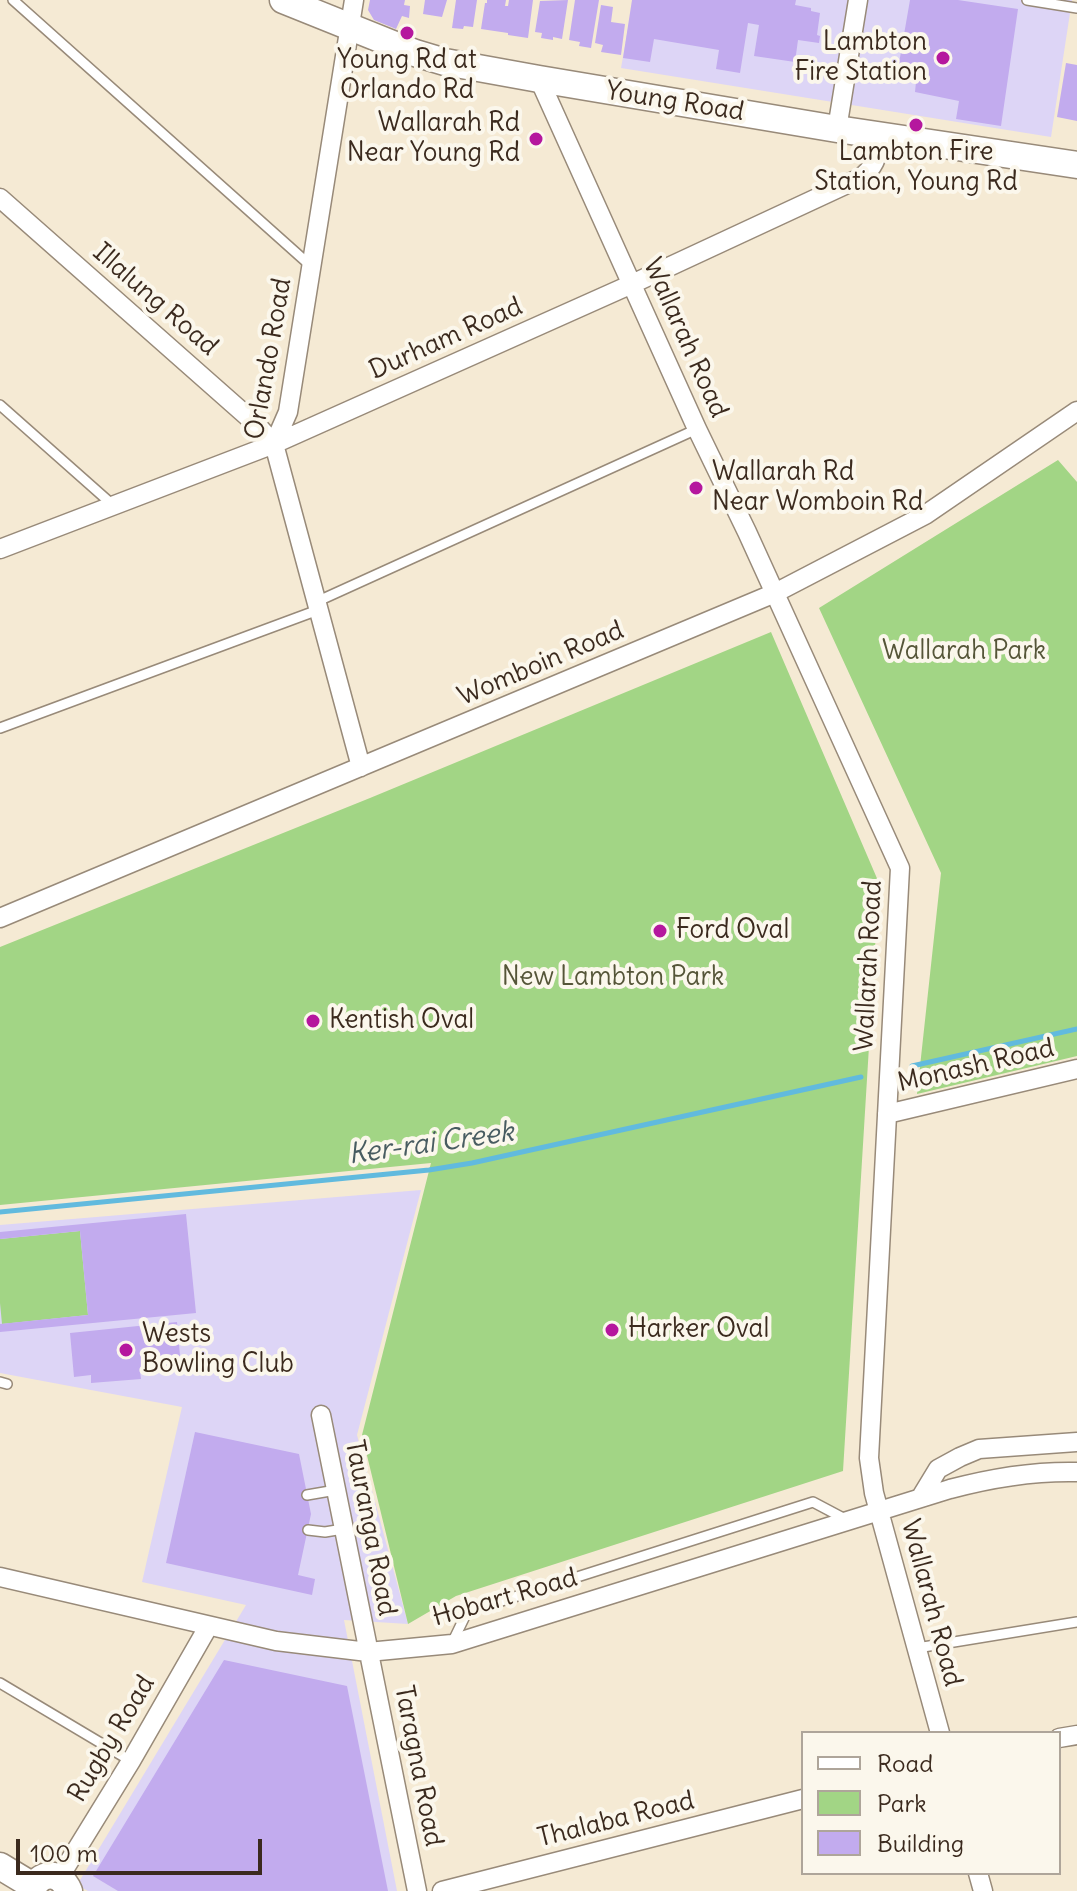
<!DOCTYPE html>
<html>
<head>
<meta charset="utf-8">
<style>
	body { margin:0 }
	#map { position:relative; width:1077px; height:1891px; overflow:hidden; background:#f5ead4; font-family:Delius,sans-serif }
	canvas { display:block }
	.legend { position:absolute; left:801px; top:1731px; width:260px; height:144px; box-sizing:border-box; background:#fbf7ec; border:2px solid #aea59a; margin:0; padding:10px 14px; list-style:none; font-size:24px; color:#3b2a1e }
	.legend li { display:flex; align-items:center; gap:16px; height:40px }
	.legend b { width:40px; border:2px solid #aea59a }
	.scale { position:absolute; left:16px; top:1839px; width:246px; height:36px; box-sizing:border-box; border:4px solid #3b2a1e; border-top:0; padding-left:10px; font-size:24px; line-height:28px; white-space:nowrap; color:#3b2a1e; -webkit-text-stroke:6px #fbf7ec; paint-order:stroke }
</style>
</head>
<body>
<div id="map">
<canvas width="1077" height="1891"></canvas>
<ul class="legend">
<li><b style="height:10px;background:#fff"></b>Road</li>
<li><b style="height:22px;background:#a2d585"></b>Park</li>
<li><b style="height:22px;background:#c2abee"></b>Building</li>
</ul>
<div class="scale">100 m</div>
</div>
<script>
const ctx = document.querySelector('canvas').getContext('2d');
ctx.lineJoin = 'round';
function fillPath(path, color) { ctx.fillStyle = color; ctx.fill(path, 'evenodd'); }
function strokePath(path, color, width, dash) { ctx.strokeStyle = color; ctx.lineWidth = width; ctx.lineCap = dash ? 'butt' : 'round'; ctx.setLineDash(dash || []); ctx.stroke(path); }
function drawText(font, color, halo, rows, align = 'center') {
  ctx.font = font + ' Delius,sans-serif'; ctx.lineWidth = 8; ctx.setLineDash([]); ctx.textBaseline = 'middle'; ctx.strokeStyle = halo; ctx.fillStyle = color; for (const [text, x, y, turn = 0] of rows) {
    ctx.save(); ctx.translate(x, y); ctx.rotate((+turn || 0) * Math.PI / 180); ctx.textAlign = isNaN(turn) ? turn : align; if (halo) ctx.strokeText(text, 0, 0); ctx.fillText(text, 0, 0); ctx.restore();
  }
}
fillPath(new Path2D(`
	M633 0H1072L1051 137 621 68Z
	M421 1190 357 1435 408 1624 344 1620 397 1891H88L77 1885 246 1605 142 1582 182 1407 0 1373V1225Z`), '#ddd5f6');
fillPath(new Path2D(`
	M1058 460 1077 482V1056L917 1094 941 873 819 608Z
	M771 632 879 883 843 1471 456 1596 408 1624 362 1435 431 1163 0 1205V947L370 798Z
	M80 1231 88 1315 2 1324 0 1303V1239Z`), '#a2d585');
strokePath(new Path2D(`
	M912 1066 1077 1029
	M0 1212 429 1170 472 1163 861 1077`), '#61bade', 5);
fillPath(new Path2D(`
	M370 0H405L404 5 410 6 409 18 402 16 396 29 374 20 368 10Z
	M425 0H447L442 17 423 14Z
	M456 0H477L473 27 464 26 463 29 452 28Z
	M487 0H506L505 6H508L509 0H533L528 38 508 35V33L481 29 485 3H487Z
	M568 0 562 39 553 37V40L541 38 542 33 535 32 540 1Z
	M575 0H599L591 48 579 46 580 42 569 40Z
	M632 0H796L795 5 811 8V11L820 13 817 35 820 36 819 43 798 40 795 62 754 56 759 25 748 23 740 73 716 69 719 50 654 39 650 62 623 58Z
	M910 0H958L1018 9 1001 126 956 119 959 101 915 92 917 72 898 69Z
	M601 5 613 7 611 22 625 24 621 55 601 52 603 45 595 43Z
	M1066 63 1077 65V121L1057 117Z
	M186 1214 196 1313 0 1332V1324L88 1315 80 1231 0 1239V1232Z
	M177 1322 181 1367 140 1371 141 1379 91 1383V1375L74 1377 70 1333Z
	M195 1432 299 1454 311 1514 298 1575 315 1579 312 1595 166 1563Z
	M224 1660 347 1686 388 1891H118L93 1876Z`), '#c2abee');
const lane = new Path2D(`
	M13 0 312 267
	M1027 0 1077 8
	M0 405 114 506
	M316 602 697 429
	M0 728 318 610
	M0 1382 7 1384
	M307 1495 336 1490
	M308 1530 325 1532 343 1529
	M453 1641 467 1612 813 1502 847 1520
	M917 1648 1077 1622
	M0 1683 131 1761`);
const street = new Path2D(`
	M354 0 288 412 274 444 361 767
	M539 79 697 429 747 532 900 868 869 1458 874 1493 940 1733
	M837 129 858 0
	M0 198 257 425 274 444
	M0 549 274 444 632 284 860 178C877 166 877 155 881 136
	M0 918 775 593 925 515 1077 411
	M887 1114 1077 1069
	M321 1415 417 1891
	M921 1497 938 1469 960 1457 979 1449 1077 1442
	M0 1577 276 1641 368 1652 452 1644 950 1489C991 1478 1034 1471 1077 1472
	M1059 1738 1077 1735
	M978 1873 983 1891
	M59 1878 131 1761 208 1627
	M442 1891 803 1799`);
const secondary = new Path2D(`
	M283 0 415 53 445 62 539 79 837 129 1077 165
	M0 1866 33 1886
	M31 1891C40 1871 60 1870 69 1891`);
strokePath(lane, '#988a79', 12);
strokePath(street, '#988a79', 21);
strokePath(secondary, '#988a79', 29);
strokePath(lane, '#fff', 9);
strokePath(street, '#fff', 18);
strokePath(secondary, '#fff', 26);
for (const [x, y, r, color] of [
	[407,33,8,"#b5179e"],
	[943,58,8,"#b5179e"],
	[916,125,8,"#b5179e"],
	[536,139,8,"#b5179e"],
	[696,488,8,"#b5179e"],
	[660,931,8,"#b5179e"],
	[313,1021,8,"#b5179e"],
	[612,1330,8,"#b5179e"],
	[126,1350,8,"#b5179e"]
]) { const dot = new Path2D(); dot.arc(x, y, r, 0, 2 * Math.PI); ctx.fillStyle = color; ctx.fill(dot); strokePath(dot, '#fbf7ec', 3); }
drawText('26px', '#3b2a1e', '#fbf7ec', [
	["Lambton",927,43,"right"],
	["Fire Station",927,73,"right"],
	["Young Rd at",407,61,"center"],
	["Orlando Rd",407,91,"center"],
	["Wallarah Rd",520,124,"right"],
	["Near Young Rd",520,154,"right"],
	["Lambton Fire",916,153,"center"],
	["Station, Young Rd",916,183,"center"],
	["Wallarah Rd",712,473],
	["Near Womboin Rd",712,503],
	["Ford Oval",676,931],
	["Kentish Oval",329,1021],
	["Harker Oval",628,1330],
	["Wests",142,1335],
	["Bowling Club",142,1365]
], 'left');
drawText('26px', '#3b2a1e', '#fbf7ec', [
	["Young Road",675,102,9],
	["Illalung Road",155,300,41],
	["Wallarah Road",685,338,66],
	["Durham Road",446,339,-24],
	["Orlando Road",269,359,-80],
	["Womboin Road",541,664,-23],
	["Wallarah Road",869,966,-87],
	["Monash Road",976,1066,-13],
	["Tauranga Road",370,1528,79],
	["Hobart Road",505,1598,-16],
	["Wallarah Road",931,1603,75],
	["Rugby Road",112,1739,-59],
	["Taragna Road",418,1766,79],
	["Thalaba Road",616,1820,-14]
]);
drawText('26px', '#555538', '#fbf7ec', [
	["Wallarah Park",964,652],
	["New Lambton Park",613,978]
]);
drawText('italic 28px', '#485c61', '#fbf7ec', [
	["Ker-rai Creek",431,1144,-8]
]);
</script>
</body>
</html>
